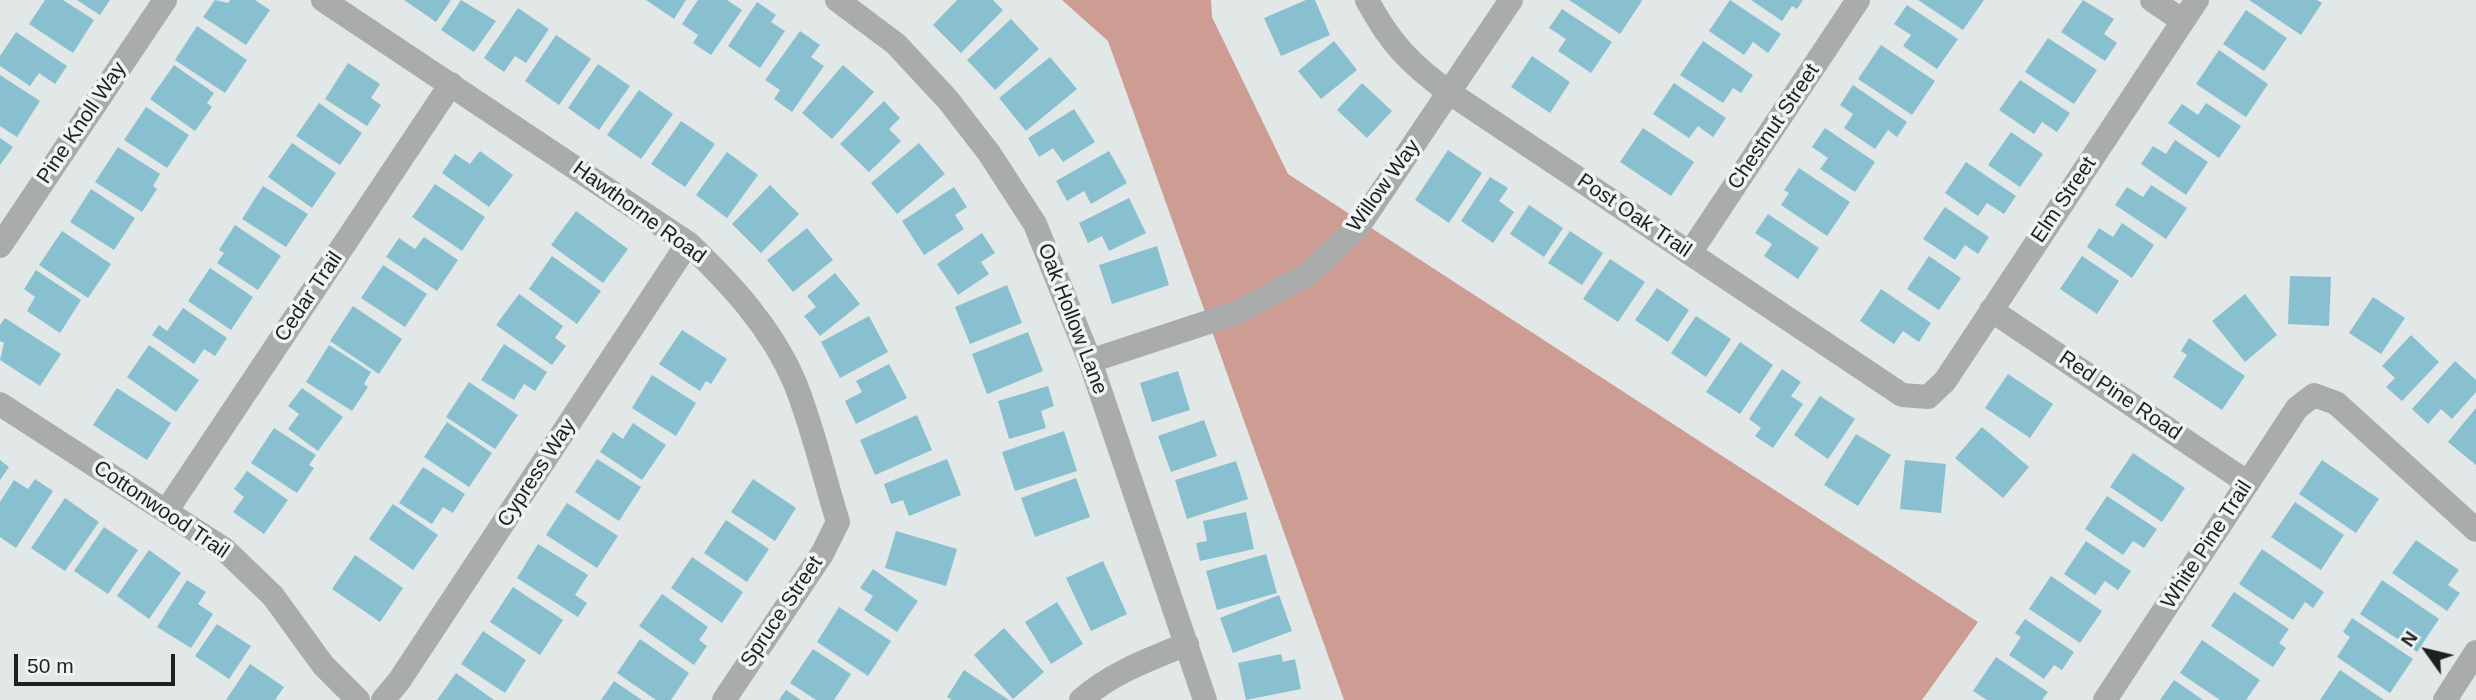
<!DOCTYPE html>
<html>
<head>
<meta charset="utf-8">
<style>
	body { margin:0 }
	#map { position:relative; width:2476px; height:700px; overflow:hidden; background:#e2e7e8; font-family:Arial,sans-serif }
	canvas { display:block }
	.north { position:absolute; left:2392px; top:616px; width:70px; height:70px; -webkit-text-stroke:5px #f0f4f5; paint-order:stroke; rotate:304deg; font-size:19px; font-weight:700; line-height:28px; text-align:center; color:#1f2121 }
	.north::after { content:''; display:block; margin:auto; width:24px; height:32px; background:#1f2121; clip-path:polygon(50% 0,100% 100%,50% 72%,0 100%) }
	.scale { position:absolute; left:14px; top:654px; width:161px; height:32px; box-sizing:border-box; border:4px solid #1f2121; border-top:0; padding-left:9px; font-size:21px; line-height:24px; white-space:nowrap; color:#1f2121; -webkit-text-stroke:5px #f0f4f5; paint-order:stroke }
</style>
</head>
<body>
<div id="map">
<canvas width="2476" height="700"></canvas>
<div class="north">N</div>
<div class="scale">50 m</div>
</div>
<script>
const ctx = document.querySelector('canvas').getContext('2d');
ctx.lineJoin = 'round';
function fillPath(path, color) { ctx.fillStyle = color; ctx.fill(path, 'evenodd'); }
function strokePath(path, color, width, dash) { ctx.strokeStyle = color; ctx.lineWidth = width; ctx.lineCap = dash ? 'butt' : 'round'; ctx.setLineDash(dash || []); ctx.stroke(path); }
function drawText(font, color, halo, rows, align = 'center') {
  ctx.font = font + ' Arial,sans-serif'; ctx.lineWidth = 7; ctx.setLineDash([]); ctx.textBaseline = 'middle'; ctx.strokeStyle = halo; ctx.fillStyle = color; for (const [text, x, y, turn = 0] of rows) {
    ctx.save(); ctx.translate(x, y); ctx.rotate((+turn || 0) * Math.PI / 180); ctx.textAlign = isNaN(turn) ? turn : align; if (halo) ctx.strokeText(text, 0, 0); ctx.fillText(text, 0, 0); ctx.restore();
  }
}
fillPath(new Path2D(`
	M1062 0H1211L1212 17 1288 174 1978 622 1922 700H1344L1108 41Z`), '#cd9c92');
fillPath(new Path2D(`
	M45 0H63L94 20 73 53 29 24Z
	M77 0H110L100 15Z
	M215 0 228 3 230 0H255L270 10 246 45 203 17Z
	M404 0H451L436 22Z
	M461 0 496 21 474 52 441 30Z
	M646 0H686L674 19Z
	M698 0H727L742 10 711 55 693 43 698 35 682 24Z
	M957 0H993L1003 10 961 53 933 25Z
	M1306 0H1315L1330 35 1281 56 1264 18Z
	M1569 0H1640L1642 1 1620 34Z
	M1730 0 1781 34 1768 53 1753 42 1744 55 1709 31Z
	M1751 0H1803L1797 9 1792 6 1782 21Z
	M1918 0H1984L1963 30Z
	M2083 0 2114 19 2104 34 2117 43 2105 61 2061 32Z
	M2249 0H2317L2322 3 2301 35Z
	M757 2 776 15 771 22 785 31 760 68 728 46Z
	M1907 5 1958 39 1937 69 1903 46 1911 35 1894 24Z
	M518 8 549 29 526 63 515 56 504 72 484 58Z
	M1562 9 1612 42 1591 73 1558 51 1566 39 1549 28Z
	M2246 10 2287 38 2264 71 2223 44Z
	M1011 19 1039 49 995 90 967 60Z
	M197 26 247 60 225 93 175 60Z
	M800 31 820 45 811 57 824 66 792 112 774 99 780 90 765 80Z
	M16 32 67 66 55 84 39 73 30 86 0 66V56Z
	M556 35 591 59 559 105 525 81Z
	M2048 38 2097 70 2074 104 2025 72Z
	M1334 41 1357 70 1321 99 1298 71Z
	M1703 41 1753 75 1741 93 1733 88 1723 103 1680 75Z
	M1881 45 1935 81 1912 115 1858 79Z
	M2219 50 2268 84 2246 117 2196 84Z
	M1532 56 1570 82 1550 113 1511 87Z
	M1050 57 1077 89 1026 131 999 98Z
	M348 63 380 84 371 98 381 105 367 126 325 99Z
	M598 64 630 86 599 130 568 108Z
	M174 65 214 93 207 103 212 107 195 131 150 99Z
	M843 65 874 92 832 139 802 113Z
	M0 75 40 101 17 137 0 126Z
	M2020 80 2070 113 2057 132 2042 122 2034 134 1999 110Z
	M1362 83 1392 111 1367 138 1337 110Z
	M1674 83 1726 118 1713 137 1698 126 1689 138 1653 114Z
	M1853 85 1907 122 1897 137 1888 130 1875 149 1844 128 1853 114 1840 105Z
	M639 90 673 114 641 159 607 135Z
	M884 101 900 118 889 129 901 141 869 172 840 144Z
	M319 103 362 133 340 165 296 136Z
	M2206 103 2241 126 2219 158 2168 123 2182 104 2198 115Z
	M146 107 189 135 167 168 124 140Z
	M1074 109 1095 142 1063 162 1053 148 1039 157 1028 138Z
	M681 121 715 144 685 187 651 164Z
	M1643 128 1694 162 1671 196 1620 162Z
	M1825 128 1875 162 1855 192 1820 169 1828 158 1812 147Z
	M2011 132 2043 154 2020 187 1988 165Z
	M0 138 13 147 0 165Z
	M2175 140 2208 162 2186 195 2141 164 2153 146 2166 154Z
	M292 143 336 173 312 208 268 177Z
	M919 143 945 174 897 214 871 183Z
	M118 147 160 174 153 186 157 189 142 212 95 182Z
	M1448 150 1482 173 1449 223 1415 200Z
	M480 151 513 175 489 207 442 173 455 154 470 164Z
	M1109 151 1127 183 1091 204 1084 191 1067 201 1056 181Z
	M727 152 758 175 727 218 696 195Z
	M1966 162 2016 196 2004 214 1987 203 1978 216 1945 193Z
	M1799 168 1850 202 1827 236 1781 205 1789 193 1784 190Z
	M1490 177 1508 188 1499 201 1514 212 1493 243 1461 221Z
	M435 184 485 217 462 251 412 217Z
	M770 185 799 214 761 253 732 224Z
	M2151 185 2187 208 2166 239 2115 205 2127 187 2143 197Z
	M263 186 308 214 286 247 242 219Z
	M954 187 967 207 955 215 964 229 924 255 902 221Z
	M91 189 135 218 114 250 70 222Z
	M1129 198 1146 233 1109 251 1102 236 1088 243 1079 223Z
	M1529 205 1563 228 1544 257 1510 234Z
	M1945 207 1989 237 1978 254 1965 245 1955 260 1923 239Z
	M576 211 628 249 603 283 551 245Z
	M1768 214 1819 248 1798 279 1764 256 1772 244 1755 233Z
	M2122 223 2154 245 2132 278 2087 247 2099 228 2113 237Z
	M235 225 281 256 258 290 217 263 224 253 219 250Z
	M807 228 833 260 793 292 767 260Z
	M62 231 111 264 88 298 39 265Z
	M1570 231 1603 253 1582 285 1548 263Z
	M982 233 995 253 981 262 989 274 958 295 937 264Z
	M424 237 458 260 437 291 386 257 399 238 415 249Z
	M1157 246 1169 285 1112 304 1099 265Z
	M552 256 601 291 577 324 529 289Z
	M1929 256 1961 278 1939 310 1907 289Z
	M2082 256 2119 281 2097 314 2060 289Z
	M1610 259 1645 282 1618 322 1583 299Z
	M383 265 427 294 405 327 361 298Z
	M210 268 253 297 231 330 188 301Z
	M36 270 81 300 60 333 27 311 35 297 24 289Z
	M835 273 860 304 820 336 804 316 816 307 807 296Z
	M2290 276 2331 277 2329 326 2288 324Z
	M1007 285 1022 323 970 344 955 307Z
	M1657 288 1689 310 1668 342 1635 320Z
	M1881 289 1931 323 1919 342 1903 331 1894 344 1860 321Z
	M519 294 563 326 555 338 566 346 552 365 496 325Z
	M2245 294 2277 335 2245 362 2212 321Z
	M2373 297 2405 318 2381 354 2349 333Z
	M353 306 402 339 379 374 330 341Z
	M183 308 227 338 215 356 204 349 194 364 152 335 159 325 167 331Z
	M869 316 888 352 840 378 821 342Z
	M1696 316 1731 339 1706 377 1671 353Z
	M5 318 61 354 40 386 0 360 4 343 0 341V325Z
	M682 330 727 359 711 384 706 381 700 391 659 364Z
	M1028 332 1043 371 987 394 972 354Z
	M2411 335 2439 362 2402 401 2386 387 2395 378 2382 366Z
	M2189 338 2245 376 2222 410 2173 377 2187 355 2181 351Z
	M1740 342 1773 365 1740 414 1706 392Z
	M504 344 547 372 535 391 524 384 514 400 481 380Z
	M149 345 199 380 176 412 127 377Z
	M329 345 371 372 364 384 368 387 352 411 306 382Z
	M2455 361 2476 380V392L2452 419 2441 409 2428 424 2412 409Z
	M889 364 907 398 856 424 845 401 862 392 856 381Z
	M1782 369 1801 382 1791 396 1803 404 1773 448 1755 436 1761 428 1749 419Z
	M1178 371 1190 410 1152 422 1140 383Z
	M2008 374 2053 404 2030 438 1985 408Z
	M652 375 696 403 676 436 632 408Z
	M469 382 518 415 495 449 446 417Z
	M1048 386 1054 406 1041 411 1046 428 1009 439 998 401Z
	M117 388 171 423 147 460 93 425Z
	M302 388 343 417 318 451 288 429 299 414 288 406Z
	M1820 396 1855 419 1828 459 1794 435Z
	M2476 408V465L2448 442Z
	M917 415 932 450 875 475 860 440Z
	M1204 420 1217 456 1171 472 1158 436Z
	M447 422 492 453 469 487 424 457Z
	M633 423 666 445 642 480 600 452 613 432 623 439Z
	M1982 427 2029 467 2003 498 1955 458Z
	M274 428 316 455 309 465 314 468 297 493 251 463Z
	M1064 431 1077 471 1015 491 1002 452Z
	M1856 434 1891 455 1858 506 1824 485Z
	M2133 453 2185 488 2162 522 2110 487Z
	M597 459 641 487 619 521 575 492Z
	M947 459 961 495 909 516 903 500 891 504 884 484Z
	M0 460 9 467 0 480Z
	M1905 460 1946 464 1941 513 1900 509Z
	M2322 460 2379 499 2356 533 2299 494Z
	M1236 461 1248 499 1187 519 1175 480Z
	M423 467 465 494 453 513 443 507 432 524 399 503Z
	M247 471 288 500 264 534 233 512 244 497 234 489Z
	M1076 478 1090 517 1035 537 1021 498Z
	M35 479 53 491 16 548 0 537V502L14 480 28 489Z
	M753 479 796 508 775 541 731 512Z
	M2107 496 2157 529 2144 548 2133 541 2123 555 2085 529Z
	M65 498 99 522 65 571 31 548Z
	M2295 502 2344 535 2321 570 2271 537Z
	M567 503 618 536 597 568 546 535Z
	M393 504 438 535 413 570 369 539Z
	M1246 512 1254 549 1200 561 1196 543 1207 541 1203 521Z
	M726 520 769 549 747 582 704 553Z
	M104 527 138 550 108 594 74 571Z
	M896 531 957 549 946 586 885 568Z
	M2416 540 2459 570 2448 585 2460 593 2447 611 2392 573Z
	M2086 541 2131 571 2118 590 2105 581 2095 595 2064 574Z
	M538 544 588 575 575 595 587 603 578 617 517 578Z
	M2262 549 2324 592 2313 608 2305 602 2293 620 2239 584Z
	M149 550 181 573 149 619 117 596Z
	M1266 554 1277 593 1217 610 1206 571Z
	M355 555 403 588 380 622 332 589Z
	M692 557 743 592 722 623 671 588Z
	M1103 561 1127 614 1091 631 1066 578Z
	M873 569 918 601 897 632 864 610 873 596 860 588Z
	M2051 576 2102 611 2080 643 2029 609Z
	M187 580 206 592 198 604 213 614 191 648 157 627Z
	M2382 580 2439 619 2417 652 2360 614Z
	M513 587 563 620 540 655 490 622Z
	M2234 592 2289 629 2279 643 2286 648 2273 667 2211 626Z
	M662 594 708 627 699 640 707 646 694 665 639 626Z
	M1279 595 1292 631 1233 653 1220 618Z
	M1057 602 1083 644 1051 664 1025 622Z
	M839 607 891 641 868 676 817 642Z
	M2352 618 2413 659 2390 693 2337 657 2350 637 2343 632Z
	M2025 619 2074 652 2062 670 2054 665 2044 679 2009 655 2021 637 2015 633Z
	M217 624 251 646 229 679 195 656Z
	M1004 628 1044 672 1013 699 974 655Z
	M483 631 526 660 505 693 461 664Z
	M640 639 689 673 671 700H656L617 673Z
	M2202 640 2260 680 2246 700H2220L2180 673Z
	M813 649 851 674 834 700H816L790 683Z
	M1281 654 1283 662 1295 659 1301 689 1246 700 1238 663Z
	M1996 657 2048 692 2042 700H1987L1973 691Z
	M250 664 284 687 275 700H226Z
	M964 670 1009 700H952L947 697Z
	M2340 670 2384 700H2320Z
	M456 673 494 700H437Z
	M2174 680 2203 700H2160Z
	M614 681 642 700H601Z
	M786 690 801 700H779Z`), '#89c0cf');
strokePath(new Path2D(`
	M323 0 688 243C730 283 772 328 795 383 813 428 824 477 838 522L822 554 724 700
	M837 0 896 44 948 100 989 153 1035 224 1090 361 1205 700
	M1367 0C1390 43 1410 64 1450 93L1902 395 1928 397 1945 381 2197 0
	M2152 0 2183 21
	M0 246 165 0
	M1690 253 1858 0
	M1991 310 2248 483
	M1090 361 1236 313 1307 275 1358 227 1511 0
	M0 404 224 549 273 596 323 665 358 700
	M167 510 451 84
	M383 700 399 681 688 243
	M1081 700C1111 673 1150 659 1187 644
	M2105 700 2297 408 2314 395 2336 403 2476 530
	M2445 700 2476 652`), '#aaacac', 24);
drawText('21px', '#1f2121', '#f0f4f5', [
	["Pine Knoll Way",82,123,-56],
	["Chestnut Street",1774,127,-56],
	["Willow Way",1384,186,-54],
	["Elm Street",2064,200,-56],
	["Hawthorne Road",639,213,36],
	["Post Oak Trail",1634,216,34],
	["Cedar Trail",309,297,-56],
	["Oak Hollow Lane",1072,319,69],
	["Red Pine Road",2120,396,34],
	["Cypress Way",537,473,-57],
	["Cottonwood Trail",161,510,34],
	["White Pine Trail",2207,545,-57],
	["Spruce Street",782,612,-56]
]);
</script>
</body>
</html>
